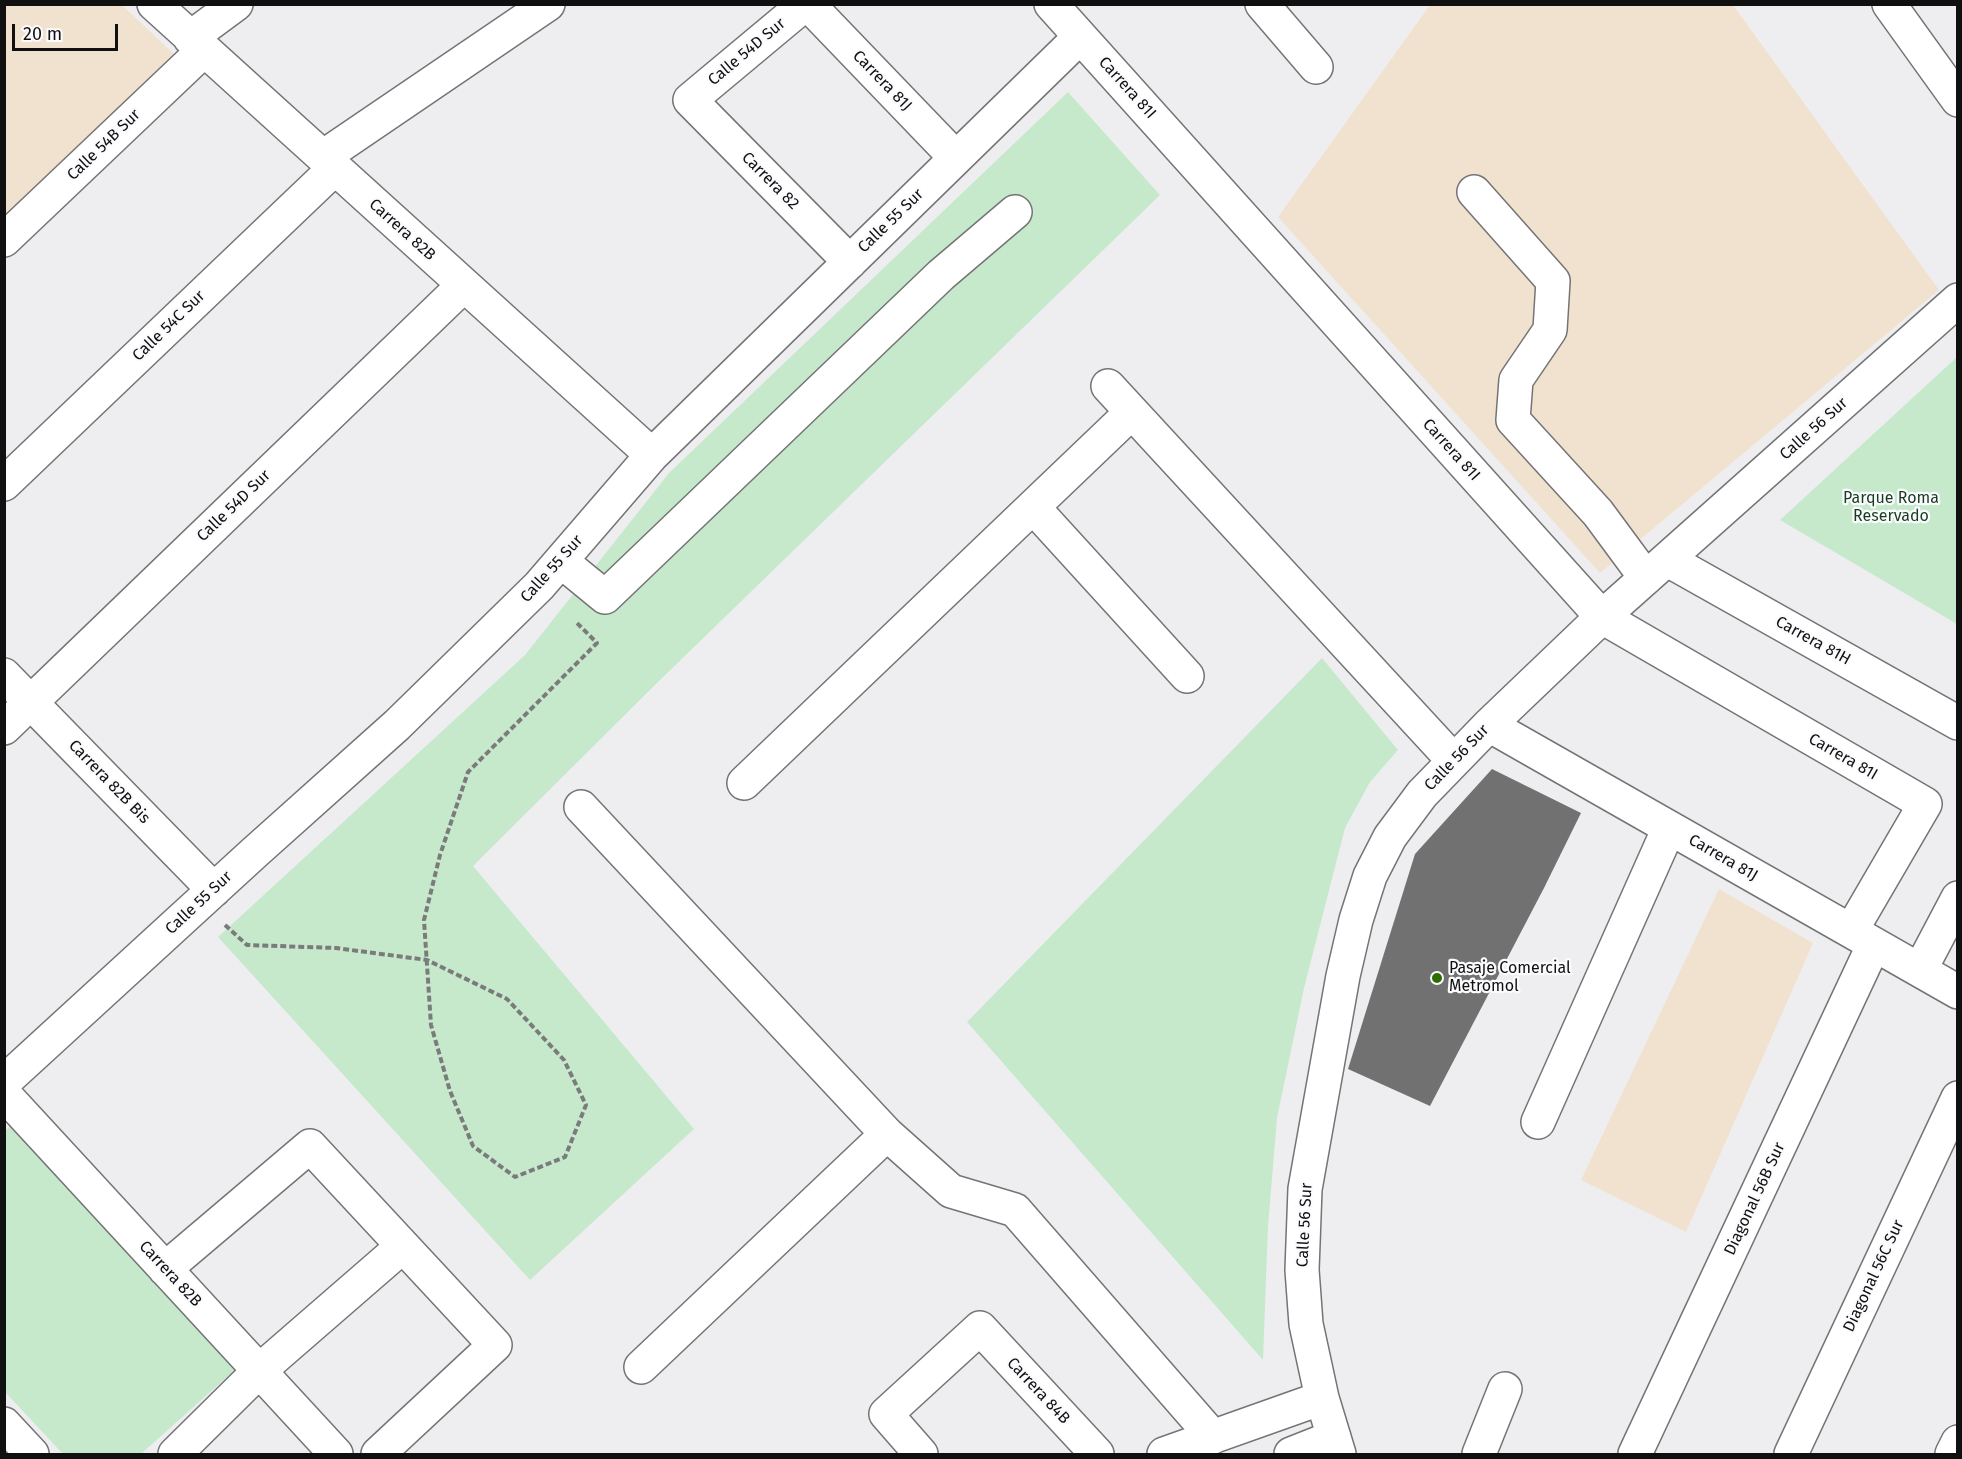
<!DOCTYPE html>
<html>
<head>
<meta charset="utf-8">
<style>
	body { margin:0 }
	#map { position:relative; width:1962px; height:1459px; overflow:hidden; background:#eeeef1; font-family:"Fira Sans",sans-serif }
	canvas { display:block }
	.frame { position:absolute; inset:0; border:6px solid #101011; pointer-events:none }
	.scale { position:absolute; left:12px; top:24px; width:106px; height:27px; box-sizing:border-box; border:3px solid #101011; border-top:0; padding-left:8px; font-size:18px; line-height:21px; white-space:nowrap; color:#101011; -webkit-text-stroke:4px #fbfbfe; paint-order:stroke }
</style>
</head>
<body>
<div id="map">
<canvas width="1962" height="1459"></canvas>
<div class="frame"></div>
<div class="scale">20 m</div>
</div>
<script>
const ctx = document.querySelector('canvas').getContext('2d');
ctx.lineJoin = 'round';
function fillPath(path, color) { ctx.fillStyle = color; ctx.fill(path, 'evenodd'); }
function strokePath(path, color, width, dash) { ctx.strokeStyle = color; ctx.lineWidth = width; ctx.lineCap = dash ? 'butt' : 'round'; ctx.setLineDash(dash || []); ctx.stroke(path); }
function drawText(font, color, halo, rows, align = 'center') {
  ctx.font = font + ' "Fira Sans",sans-serif'; ctx.lineWidth = 4.5; ctx.setLineDash([]); ctx.textBaseline = 'middle'; ctx.strokeStyle = halo; ctx.fillStyle = color; for (const [text, x, y, turn = 0] of rows) {
    ctx.save(); ctx.translate(x, y); ctx.rotate((+turn || 0) * Math.PI / 180); ctx.textAlign = isNaN(turn) ? turn : align; if (halo) ctx.strokeText(text, 0, 0); ctx.fillText(text, 0, 0); ctx.restore();
  }
}
fillPath(new Path2D(`
	M5 5H122L178 58 5 223Z
	M1430 5H1733L1939 290 1600 573 1278 217Z
	M1719 889 1813 943 1686 1232 1581 1180Z`), '#f1e2cf');
fillPath(new Path2D(`
	M1068 92 1160 195 659 681 473 866 694 1129 530 1280 218 937 525 655 669 473Z
	M1957 357V624L1780 520Z
	M1322 658 1398 750 1370 782 1345 828 1304 988 1277 1118 1268 1226 1263 1360 967 1022Z
	M11 1125 237 1368 141 1454H63L5 1392 4 1132Z`), '#c6e9cc');
fillPath(new Path2D(`
	M1492 769 1581 813 1544 888 1430 1106 1348 1069 1415 854Z`), '#727172');
const minor = new Path2D(`
	M154 4 652 455
	M805 4 690 100 850 262
	M808 4 956 158
	M1051 4 1602 617 1925 804 1851 931
	M1262 4 1316 67
	M1889 4 1958 100
	M190 38 236 4
	M323 157 548 4
	M1474 192 1553 281 1550 330 1516 380 1513 420 1598 513 1646 578
	M4 240 204 50
	M1108 386 1454 761
	M4 484 334 169
	M1033 507 1187 676
	M1668 560 1958 723
	M561 561 605 597 941 275 1015 212
	M4 675 214 890
	M1489 725 1958 992
	M4 728 464 285
	M744 783 1132 412
	M581 807 887 1134 951 1191 1015 1210 1213 1437
	M1920 970 1958 898
	M4 1082 254 853 397 725 539 586 652 455 1080 37
	M4 1094 336 1454
	M1538 1122 1669 828
	M165 1269 310 1146 495 1345 378 1454
	M641 1367 887 1134
	M4 1424 32 1454
	M175 1454 259 1371 403 1246
	M921 1454 886 1414 980 1328 1097 1454
	M1164 1454 1322 1398
	M1291 1454 1334 1437
	M1339 1454 1322 1398 1306 1324 1302 1270 1305 1189 1343 976 1356 920 1370 876 1390 837 1422 794 1489 725 1602 617 1958 300
	M1479 1454 1505 1389
	M1635 1454 1874 944
	M1791 1454 1958 1098
	M1952 1454 1958 1442`);
strokePath(minor, '#747476', 36);
strokePath(new Path2D(`
	M225 925 247 945 336 948 427 960 507 999 564 1060 586 1105 565 1157 515 1177 473 1146 450 1091 431 1025 424 920 440 855 468 772 597 643 576 622`), '#7b7b7c', 4, [6, 3]);
strokePath(minor, '#fff', 33);
for (const [x, y, r, color] of [
	[1437,978,6,"#2e6d00"]
]) { const dot = new Path2D(); dot.arc(x, y, r, 0, 2 * Math.PI); ctx.fillStyle = color; ctx.fill(dot); strokePath(dot, '#fbfbfe', 2); }
drawText('16px', '#101011', '#fbfbfe', [
	["Calle 54D Sur",747,52,-40],
	["Carrera 81J",882,81,46],
	["Carrera 81I",1127,88,48],
	["Calle 54B Sur",104,145,-44],
	["Carrera 82",770,181,45],
	["Calle 55 Sur",891,221,-44],
	["Carrera 82B",402,230,42],
	["Calle 54C Sur",169,326,-44],
	["Calle 56 Sur",1814,429,-42],
	["Carrera 81I",1451,450,48],
	["Calle 54D Sur",234,506,-44],
	["Calle 55 Sur",552,569,-48],
	["Carrera 81H",1813,641,29],
	["Carrera 81I",1843,757,30],
	["Calle 56 Sur",1457,758,-46],
	["Carrera 82B Bis",109,782,46],
	["Carrera 81J",1723,858,30],
	["Calle 55 Sur",199,903,-43],
	["Diagonal 56B Sur",1755,1199,-65],
	["Calle 56 Sur",1305,1225,-87],
	["Carrera 82B",170,1274,47],
	["Diagonal 56C Sur",1874,1276,-65],
	["Carrera 84B",1038,1391,47]
]);
drawText('16px', '#153e21', '#fbfbfe', [
	["Parque Roma",1891,499],
	["Reservado",1891,517]
]);
drawText('16px', '#101011', '#fbfbfe', [
	["Pasaje Comercial",1449,969],
	["Metromol",1449,987]
], 'left');
</script>
</body>
</html>
